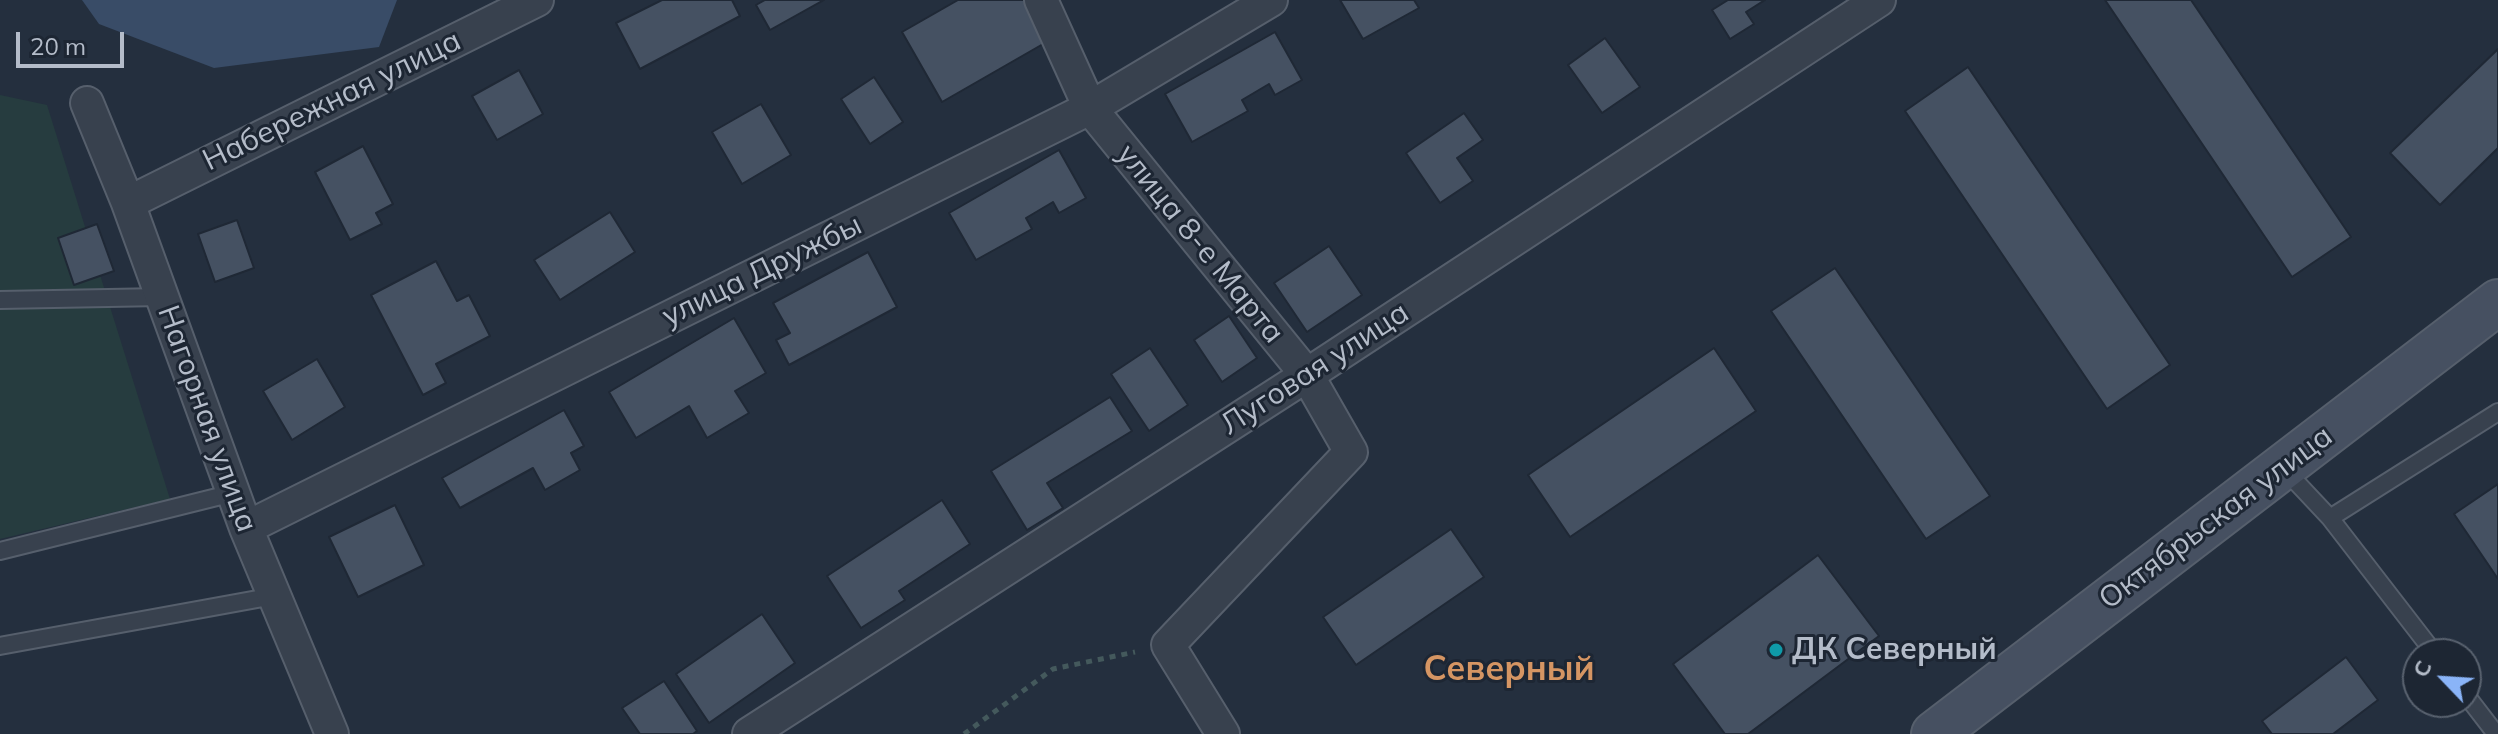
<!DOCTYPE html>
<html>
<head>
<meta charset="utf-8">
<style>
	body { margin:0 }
	#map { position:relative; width:2498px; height:734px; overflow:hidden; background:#242f3e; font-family:Mulish,sans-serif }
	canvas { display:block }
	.north { position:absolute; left:2402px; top:638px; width:80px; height:80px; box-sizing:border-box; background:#1d2633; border:2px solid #59626f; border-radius:50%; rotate:295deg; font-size:22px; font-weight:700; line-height:32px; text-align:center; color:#b4bcc9 }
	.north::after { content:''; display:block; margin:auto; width:28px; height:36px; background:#8ab4f8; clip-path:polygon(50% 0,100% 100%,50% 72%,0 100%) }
	.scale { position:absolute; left:16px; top:32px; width:108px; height:36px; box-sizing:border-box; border:4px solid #b4bcc9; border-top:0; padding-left:10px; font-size:24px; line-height:28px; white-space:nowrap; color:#b4bcc9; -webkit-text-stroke:6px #1d2633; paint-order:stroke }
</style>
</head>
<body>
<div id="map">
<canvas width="2498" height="734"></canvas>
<div class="north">С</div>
<div class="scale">20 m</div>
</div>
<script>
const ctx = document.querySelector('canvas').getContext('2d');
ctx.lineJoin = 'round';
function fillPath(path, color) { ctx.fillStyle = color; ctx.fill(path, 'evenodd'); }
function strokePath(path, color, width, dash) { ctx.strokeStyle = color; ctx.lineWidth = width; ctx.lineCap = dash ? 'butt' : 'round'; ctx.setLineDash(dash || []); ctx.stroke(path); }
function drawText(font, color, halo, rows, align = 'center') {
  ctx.font = font + ' Mulish,sans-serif'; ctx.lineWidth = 6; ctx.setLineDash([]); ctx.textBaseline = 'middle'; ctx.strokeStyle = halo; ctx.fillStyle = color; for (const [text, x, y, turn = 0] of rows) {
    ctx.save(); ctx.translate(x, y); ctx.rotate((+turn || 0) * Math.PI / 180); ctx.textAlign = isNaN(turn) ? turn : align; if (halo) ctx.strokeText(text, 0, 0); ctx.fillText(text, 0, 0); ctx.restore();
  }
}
fillPath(new Path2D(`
	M0 95 47 105 170 499 0 539Z`), '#263c3f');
fillPath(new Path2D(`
	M82 0H397L379 47 214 68 99 24Z`), '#394c67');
const building = new Path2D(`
	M662 0H732L740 16 640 69 616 23Z
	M765 0H824L770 30 756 5Z
	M958 0H1036L1057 36 942 102 902 32Z
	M1340 0H1414L1419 8 1363 39Z
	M1728 0H1765L1746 12 1754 24 1730 39 1712 10Z
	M2105 0H2191L2351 237 2292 277Z
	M1275 32 1302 80 1275 95 1269 84 1242 100 1248 111 1192 142 1165 94Z
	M1605 38 1640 87 1602 113 1568 65Z
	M2498 49V148L2440 205 2390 153Z
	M1968 67 2170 365 2107 409 1905 111Z
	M519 70 543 114 497 140 472 96Z
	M874 77 903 122 870 144 841 99Z
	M761 104 791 155 742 184 712 132Z
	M1464 113 1483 140 1457 158 1473 181 1440 203 1406 153Z
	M363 146 393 204 376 213 382 224 350 240 315 172Z
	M1059 150 1086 198 1059 213 1053 202 1026 218 1032 229 976 260 949 213Z
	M610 212 635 252 560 300 534 260Z
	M237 220 254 268 215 282 198 234Z
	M97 224 114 271 74 285 58 238Z
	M1329 246 1362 295 1307 332 1274 283Z
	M868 252 897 307 789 365 776 340 790 333 773 303Z
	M436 261 457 301 469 295 490 336 436 364 446 383 423 395 371 295Z
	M1835 268 1990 496 1926 539 1771 311Z
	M1229 316 1257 358 1222 382 1194 340Z
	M734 318 766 373 735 391 749 413 707 438 689 406 636 438 609 392Z
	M1150 348 1188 405 1149 431 1111 374Z
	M1714 348 1756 411 1570 537 1528 475Z
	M317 359 345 407 292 440 263 391Z
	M1110 397 1132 431 1047 483 1063 508 1027 530 991 471Z
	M564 410 584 446 571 453 580 470 545 490 533 468 460 508 442 478Z
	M2498 484V579L2454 514Z
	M942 500 970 544 899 591 905 600 861 628 827 576Z
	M395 505 424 565 358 597 329 537Z
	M1451 529 1484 577 1356 665 1323 617Z
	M1818 555 1879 636 1748 734H1725L1673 664Z
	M762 614 795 663 709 723 676 674Z
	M2346 657 2378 700 2333 734H2272L2262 721Z
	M664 681 697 731 693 734H640L622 708Z`);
fillPath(building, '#455162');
strokePath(building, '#1f2835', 2);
const lane = new Path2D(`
	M0 300 162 297
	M2284 469 2330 518 2435 654
	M2330 518 2498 412
	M0 551 233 493
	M0 646 274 596
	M2466 695 2496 734`);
const street = new Path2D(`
	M1041 0 1090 108 1307 375 1351 452 1168 645 1223 734
	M87 103 128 203 246 528 332 734
	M128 203 537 0
	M246 528 1090 108 1271 0
	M749 734 1307 375 1879 0`);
const secondary = new Path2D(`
	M1934 734 2498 302`);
strokePath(lane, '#565f6c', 20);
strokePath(street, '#565f6c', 36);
strokePath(secondary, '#565f6c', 48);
strokePath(new Path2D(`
	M964 734 1053 669 1135 652`), '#44595c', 5, [6, 6]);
strokePath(lane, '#38414e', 16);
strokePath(street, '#38414e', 32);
strokePath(secondary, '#465061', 44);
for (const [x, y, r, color] of [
	[1776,650,8,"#0f9aa8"]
]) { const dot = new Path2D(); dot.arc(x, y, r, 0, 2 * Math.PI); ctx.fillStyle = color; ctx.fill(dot); strokePath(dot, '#1d2633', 3); }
drawText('30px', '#b4bcc9', '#1d2633', [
	["Набережная улица",332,101,-26],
	["улица 8-е Марта",1200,244,51],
	["улица Дружбы",762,271,-26],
	["Луговая улица",1315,369,-33],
	["Нагорная улица",207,419,70],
	["Октябрьская улица",2216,518,-37]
]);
drawText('bold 30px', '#b4bcc9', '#1d2633', [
	["ДК Северный",1792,650]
], 'left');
drawText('bold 34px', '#d59563', '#1d2633', [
	["Северный",1509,670]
]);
</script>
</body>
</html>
